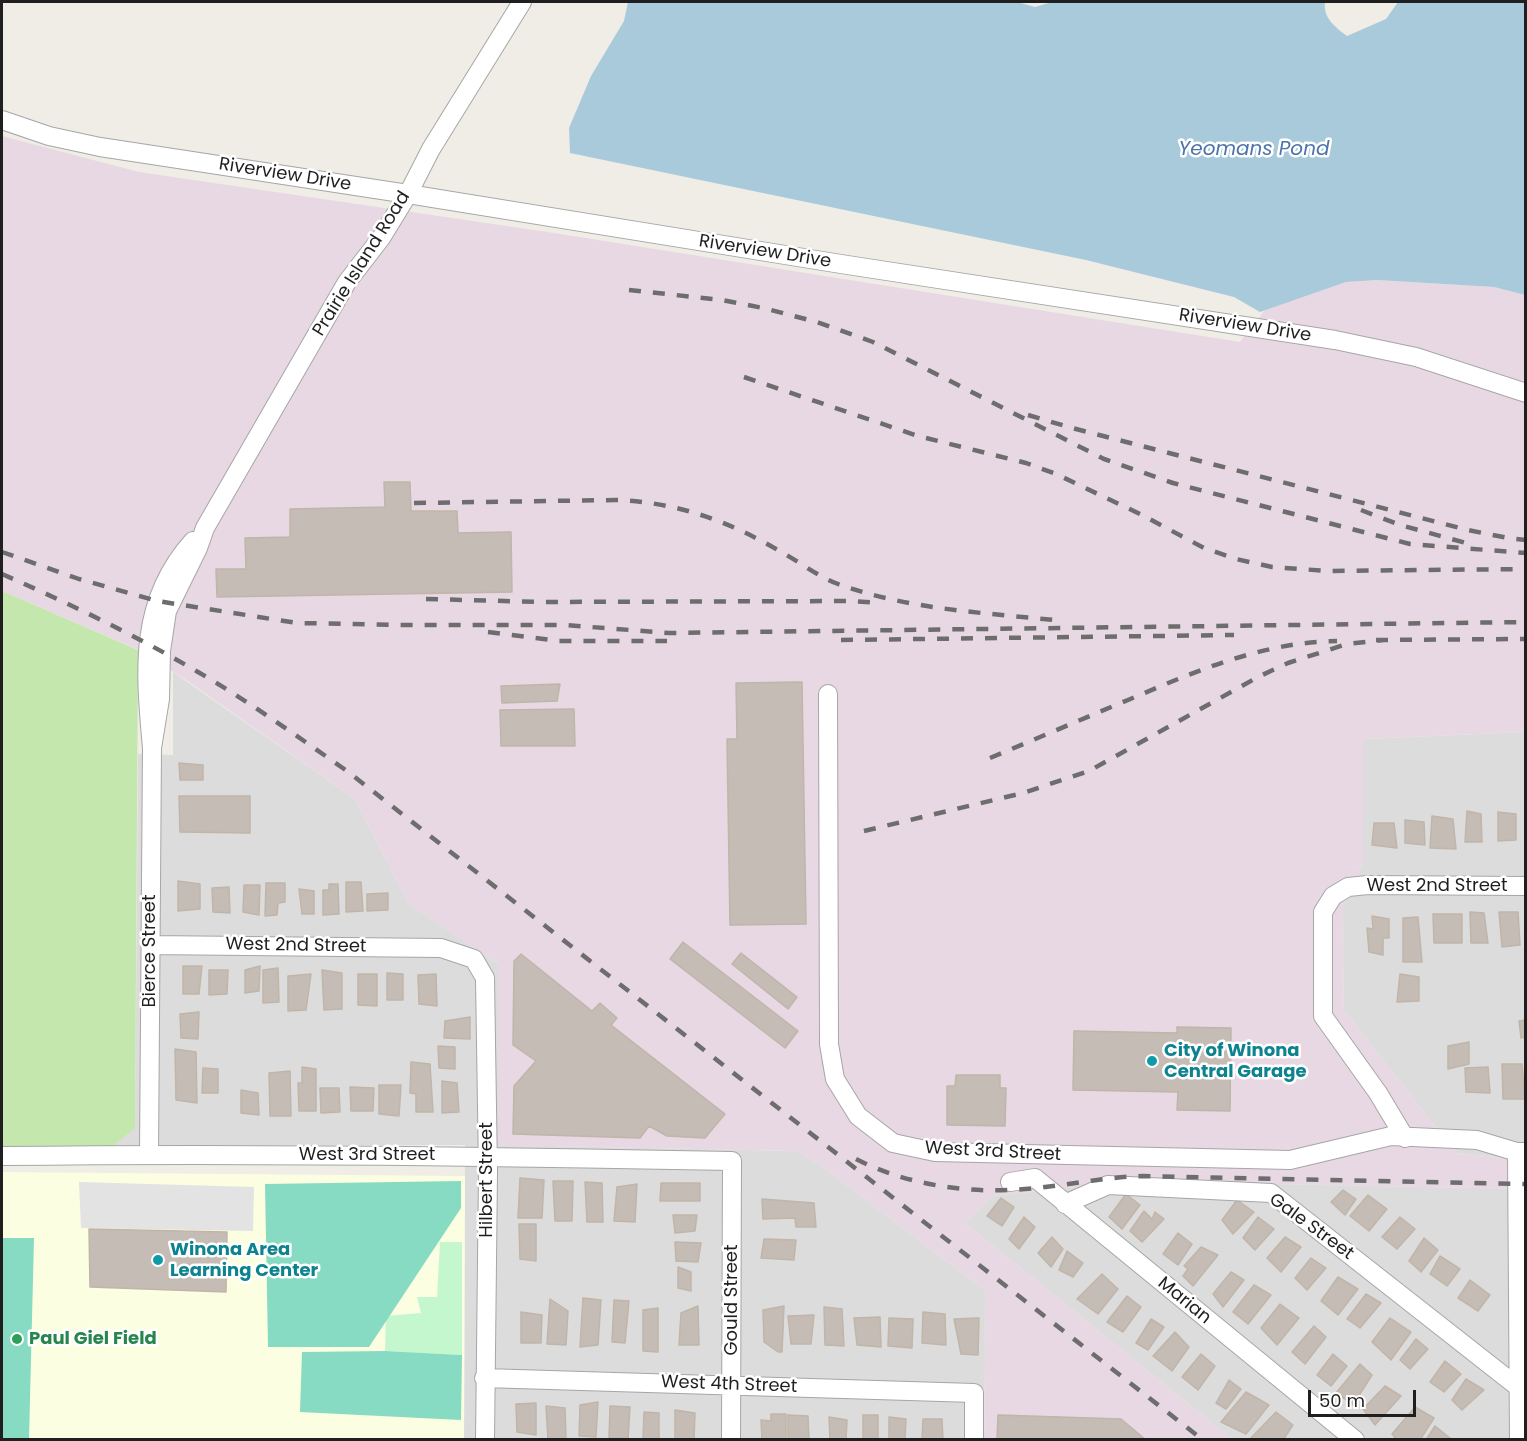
<!DOCTYPE html>
<html>
<head>
<meta charset="utf-8">
<style>
	body { margin:0 }
	#map { position:relative; width:1527px; height:1441px; overflow:hidden; background:#efede6; font-family:Poppins,sans-serif }
	canvas { display:block }
	.frame { position:absolute; inset:0; border:3px solid #1f1f1f; pointer-events:none }
	.scale { position:absolute; left:1308px; top:1390px; width:108px; height:27px; box-sizing:border-box; border:3px solid #1f1f1f; border-top:0; padding-left:8px; font-size:18px; line-height:21px; white-space:nowrap; color:#1f1f1f; -webkit-text-stroke:4px #fff; paint-order:stroke }
</style>
</head>
<body>
<div id="map">
<canvas width="1527" height="1441"></canvas>
<div class="frame"></div>
<div class="scale">50 m</div>
</div>
<script>
const ctx = document.querySelector('canvas').getContext('2d');
ctx.lineJoin = 'round';
function fillPath(path, color) { ctx.fillStyle = color; ctx.fill(path, 'evenodd'); }
function strokePath(path, color, width, dash) { ctx.strokeStyle = color; ctx.lineWidth = width; ctx.lineCap = dash ? 'butt' : 'round'; ctx.setLineDash(dash || []); ctx.stroke(path); }
function drawText(font, color, halo, rows, align = 'center') {
  ctx.font = font + ' Poppins,sans-serif'; ctx.lineWidth = 5; ctx.setLineDash([]); ctx.textBaseline = 'middle'; ctx.strokeStyle = halo; ctx.fillStyle = color; for (const [text, x, y, turn = 0] of rows) {
    ctx.save(); ctx.translate(x, y); ctx.rotate((+turn || 0) * Math.PI / 180); ctx.textAlign = isNaN(turn) ? turn : align; if (halo) ctx.strokeText(text, 0, 0); ctx.fillText(text, 0, 0); ctx.restore();
  }
}
fillPath(new Path2D(`
	M173 672 355 799 408 903 498 964V1145L796 1151 817 1163 986 1291 984 1439H464L465 1145 113 1146 135 1127 138 754 173 755Z
	M1525 732V1160L1456 1153 1344 1010 1342 908 1363 864V739Z
	M1132 1181 1522 1189 1525 1439H1232L965 1223 992 1196Z`), '#dddcdc');
fillPath(new Path2D(`
	M2 136 139 172 554 233 1240 342 1265 310 1346 282 1377 280 1494 287 1525 295V732L1363 739V864L1342 908 1344 1010 1456 1153 1525 1160 1522 1189 1132 1181 992 1196 965 1223 1232 1439 984 1440 986 1291 817 1163 796 1151 498 1145V964L408 903 355 799 189 682 139 650 2 591Z`), '#e8d8e3');
fillPath(new Path2D(`
	M2 1172 465 1176 464 1439 2 1440Z`), '#fbfee0');
fillPath(new Path2D(`
	M2 591 138 650 135 1128 113 1146H2Z`), '#c4e7ae');
fillPath(new Path2D(`
	M440 1242H462V1355L385 1351 386 1316 421 1313 417 1297H437Z`), '#c5f7ce');
fillPath(new Path2D(`
	M461 1181V1208L369 1347H268L265 1184Z
	M2 1238H34L29 1439H2Z
	M385 1351 462 1355 461 1420 300 1412 302 1352Z`), '#87dbc3');
fillPath(new Path2D(`
	M79 1182 254 1187 253 1231 81 1228Z`), '#e3e3e3');
fillPath(new Path2D(`
	M628 2H1017L1035 7 1052 2H1325C1323 18 1335 27 1347 36L1386 19 1398 2H1525V295L1494 287 1377 280 1346 282 1260 312 1234 297 1086 260 570 153 569 128 591 76 624 21Z`), '#a8cadb');
const building = new Path2D(`
	M384 482H410L411 511H457L458 533 511 532 512 592 217 597 216 569H246L245 538 290 537V509L385 507Z
	M802 682 806 924 730 925 727 739H737L736 683Z
	M560 684 557 701 502 703 501 686Z
	M574 709 575 746H501L500 710Z
	M179 763 203 765V780H180Z
	M179 796H250V833L180 832Z
	M1467 811 1481 814 1482 842H1465Z
	M1498 812 1516 814V840L1498 841Z
	M1432 816 1453 819 1456 849 1430 848Z
	M1405 820 1424 822 1425 845 1405 843Z
	M1374 823H1394L1397 848 1372 845Z
	M178 881 200 884V909L178 911Z
	M346 882H361L363 911 346 912Z
	M266 883H285V902L278 903 277 915 265 916Z
	M329 884H338L339 914 323 915V890H329Z
	M244 885H260L259 915 243 912Z
	M229 887 230 913 213 912 212 888Z
	M299 889 314 891V914H302Z
	M388 893V910L367 911V894Z
	M1470 912 1484 913 1488 943H1471Z
	M1499 912H1518L1520 945 1502 947Z
	M1433 914H1462V943H1434Z
	M1372 916 1389 919V938H1383V955L1369 952 1367 928 1373 929Z
	M1418 917 1422 962H1403V918Z
	M683 942 798 1031 785 1048 670 959Z
	M741 953 797 997 788 1009 732 964Z
	M521 954 592 1011 600 1003 617 1018 611 1025 725 1114 705 1138 667 1136 649 1126 640 1138 513 1134 514 1086 536 1061 513 1045 514 961Z
	M183 966H202L199 994H183Z
	M260 966 259 991 245 993V970Z
	M278 968 279 1002 263 1003V970Z
	M209 970H228L227 994 209 995Z
	M322 970 342 973V1009L324 1010Z
	M387 973 403 974V1000H387Z
	M311 974 306 1010 288 1011V976Z
	M358 974H377V1006L358 1005Z
	M436 974 437 1006 419 1004 418 975Z
	M1400 974 1419 977V1001L1397 1002Z
	M199 1012 198 1039 181 1038 180 1014Z
	M470 1017V1039L444 1038 445 1021Z
	M1526 1020V1037L1521 1038 1519 1021Z
	M1177 1027 1231 1028 1230 1111 1177 1110 1178 1092 1073 1090 1074 1031 1177 1033Z
	M1469 1042V1064L1448 1069V1046Z
	M438 1046 455 1047V1069L439 1068Z
	M175 1049 196 1052 197 1103 176 1100Z
	M411 1062 430 1064 433 1112H416V1094L410 1093Z
	M1502 1064H1522L1525 1099H1503Z
	M302 1067 316 1069V1111H299L298 1083H302Z
	M1488 1067 1490 1093 1466 1092 1465 1068Z
	M203 1068 218 1069V1093H202Z
	M290 1071 291 1116H270L269 1073Z
	M956 1075H1000V1088H1006L1005 1126 947 1125V1086H955Z
	M442 1081 457 1083 459 1112 442 1113Z
	M379 1085H401L399 1116 379 1114Z
	M350 1087 374 1088 373 1111H351Z
	M320 1088H339L340 1112 321 1113Z
	M241 1090 258 1093 259 1115 241 1113Z
	M520 1178 544 1180 542 1218H518Z
	M553 1181H573L572 1221H555Z
	M585 1182 602 1183 603 1222H587Z
	M661 1183H700V1201H660Z
	M637 1184 635 1222 614 1221 617 1187Z
	M1343 1190 1356 1199 1345 1215 1331 1202Z
	M1126 1194 1140 1205 1122 1229 1109 1217Z
	M1368 1195 1387 1209 1369 1231 1350 1216Z
	M1001 1198 1014 1207 1002 1226 987 1216Z
	M762 1199 814 1203 816 1227H796L795 1218 763 1219Z
	M1237 1200 1254 1212 1233 1234 1222 1220Z
	M1144 1211 1152 1219 1155 1212 1164 1219 1142 1242 1130 1231Z
	M673 1215H697L695 1231 675 1233Z
	M1024 1217 1035 1227 1019 1249 1009 1239Z
	M1258 1217 1274 1229 1255 1250 1243 1238Z
	M1400 1217 1415 1229 1397 1249 1382 1237Z
	M519 1224H536V1261L520 1259Z
	M89 1229 227 1232 226 1292 90 1287Z
	M1178 1233 1192 1244 1178 1265 1163 1254Z
	M1052 1237 1063 1249 1051 1267 1038 1253Z
	M1285 1237 1301 1247 1281 1272 1267 1258Z
	M1424 1238 1438 1250 1421 1272 1409 1261Z
	M764 1239 796 1240 794 1260 761 1258Z
	M675 1242 701 1243 698 1262 676 1261Z
	M1201 1247 1218 1255 1193 1286 1183 1276 1188 1269 1184 1266Z
	M1067 1251 1083 1263 1073 1277 1059 1270Z
	M1440 1256 1460 1269 1447 1286 1430 1274Z
	M1311 1258 1326 1268 1307 1290 1295 1278Z
	M678 1267 691 1272V1291L678 1288Z
	M1231 1272 1244 1280 1223 1307 1213 1294Z
	M1102 1274 1118 1289 1098 1314 1077 1299Z
	M1338 1277 1358 1289 1338 1315 1321 1301Z
	M1470 1280 1490 1295 1478 1311 1458 1298Z
	M1254 1285 1271 1295 1248 1324 1233 1312Z
	M1366 1294 1381 1303 1360 1328 1347 1319Z
	M1127 1296 1141 1307 1123 1332 1107 1322Z
	M583 1298 601 1300 598 1345 580 1347Z
	M550 1299 568 1311 566 1345 547 1344Z
	M614 1300 629 1301 625 1343 612 1342Z
	M1280 1304 1299 1318 1277 1345 1261 1328Z
	M698 1306 699 1345H679L681 1313Z
	M784 1306 782 1352H778L764 1342 763 1310Z
	M824 1307 842 1309 844 1346 825 1345Z
	M658 1308V1352L643 1351V1310Z
	M521 1312 542 1315 541 1343H521Z
	M923 1312 945 1314 946 1345 922 1343Z
	M814 1315 811 1344H791L788 1316Z
	M880 1317 881 1347 857 1345 854 1318Z
	M889 1318 913 1319 912 1348 888 1346Z
	M979 1318 978 1355 961 1354 954 1319Z
	M1390 1318 1411 1332 1391 1360 1372 1342Z
	M1151 1319 1164 1327 1148 1350 1136 1343Z
	M1314 1326 1326 1337 1305 1364 1292 1352Z
	M1175 1332 1189 1347 1172 1371 1153 1356Z
	M1416 1339 1428 1349 1410 1369 1400 1360Z
	M1201 1354 1215 1366 1198 1390 1182 1377Z
	M1333 1354 1347 1366 1331 1386 1317 1375Z
	M1445 1361 1461 1374 1444 1392 1430 1382Z
	M1360 1364 1372 1375 1353 1405 1336 1393Z
	M1466 1379 1484 1390 1462 1410 1452 1400Z
	M1229 1380 1241 1389 1226 1409 1216 1403Z
	M1385 1386 1401 1396 1375 1425 1363 1409Z
	M1246 1392 1269 1405 1246 1434 1221 1422Z
	M598 1402 596 1437 579 1436 580 1405Z
	M536 1403V1435L517 1432 516 1404Z
	M546 1406 565 1408 566 1440H548Z
	M610 1406 630 1407 628 1439 609 1438Z
	M1415 1407 1434 1418 1420 1440H1397L1392 1434Z
	M675 1410 695 1413 694 1440H675Z
	M644 1412 659 1413V1440H643Z
	M1276 1412 1293 1425 1283 1440H1249Z
	M771 1414H786V1440H762L761 1420 771 1421Z
	M788 1415 808 1416 809 1440H788Z
	M863 1415H878V1440H863Z
	M998 1415 1121 1419 1146 1440H997Z
	M829 1417 847 1420 846 1440H830Z
	M889 1417 906 1419 905 1440H889Z
	M923 1419H942L943 1440H922Z
	M1435 1426 1451 1439 1450 1440H1426Z`);
fillPath(building, '#c4bcb5');
strokePath(building, '#c0b5a8', 1.5);
const minor = new Path2D(`
	M2 120 49 136 100 147 408 194 841 264 1335 340 1416 357 1526 393
	M828 694 829 1044 835 1079 858 1116 893 1143 935 1152 1290 1160 1391 1136 1477 1140 1517 1152H1526
	M152 748 160 699 161 651 167 611 198 548 205 528 347 282 381 238 408 194 431 149 522 2
	M150 945 441 948 474 959 485 978 488 1172 485 1440
	M1405 1138 1378 1093 1323 1016V912L1333 896 1348 887 1368 885 1526 886
	M1517 1152 1519 1440
	M149 1154 152 748C145 672 138 602 193 541
	M2 1156C245 1153 488 1156 732 1161L731 1440
	M1010 1182 1035 1178 1355 1440
	M1065 1204 1108 1185 1271 1193 1518 1387
	M484 1378 974 1393V1440`);
strokePath(minor, '#a6a6a6', 20);
strokePath(minor, '#fff', 18);
strokePath(new Path2D(`
	M629 290 722 300 763 308 817 322 873 342 1104 459 1173 483 1410 544 1526 553
	M744 377 918 436 1026 463 1056 474 1140 514 1204 548 1236 559 1272 567 1328 571 1526 569
	M1028 415 1072 428 1468 530 1508 538 1526 540
	M414 503 615 500C677 502 729 521 783 553 801 563 819 577 838 584 909 610 989 613 1063 621
	M1361 510 1400 525 1466 543
	M2 552 79 579 157 601 297 623 407 625H565L669 633 1526 622
	M2 574C68 603 135 635 198 672 250 702 298 737 347 771L1203 1440
	M426 599 543 602 852 601 879 603
	M488 632 559 641H667
	M841 640 1234 635
	M1376 640 1526 639
	M990 758C1036 739 1082 719 1128 700 1196 671 1263 642 1337 641
	M864 831 1023 793 1089 771 1258 677 1288 663 1347 644 1384 640
	M856 1159C907 1185 968 1194 1025 1189 1065 1186 1103 1177 1143 1176L1526 1184`), '#6d6d6d', 4.5, [12, 12]);
for (const [x, y, r, color] of [
	[1152,1061,6,"#0f9aa8"],
	[158,1260,6,"#0f9aa8"],
	[17,1339,6,"#2e9e5b"]
]) { const dot = new Path2D(); dot.arc(x, y, r, 0, 2 * Math.PI); ctx.fillStyle = color; ctx.fill(dot); strokePath(dot, '#fff', 2); }
drawText('18px', '#1f1f1f', '#fff', [
	["Riverview Drive",285,175,9],
	["Riverview Drive",765,252,9],
	["Prairie Island Road",362,264,-58],
	["Riverview Drive",1245,326,9],
	["West 2nd Street",1437,886],
	["West 2nd Street",296,946,1],
	["Bierce Street",150,951,-90],
	["West 3rd Street",993,1152,3],
	["West 3rd Street",367,1155],
	["Hilbert Street",487,1180,-90],
	["Gale Street",1311,1227,36],
	["Gould Street",732,1300,-90],
	["Marian",1184,1301,39],
	["West 4th Street",729,1385,2]
]);
drawText('bold 18px', '#0d838f', '#fff', [
	["City of Winona",1164,1051],
	["Central Garage",1164,1072],
	["Winona Area",170,1250],
	["Learning Center",170,1271]
], 'left');
drawText('bold 18px', '#27864d', '#fff', [
	["Paul Giel Field",29,1339]
], 'left');
drawText('italic 20px', '#4f74ab', '#fff', [
	["Yeomans Pond",1254,150]
]);
</script>
</body>
</html>
